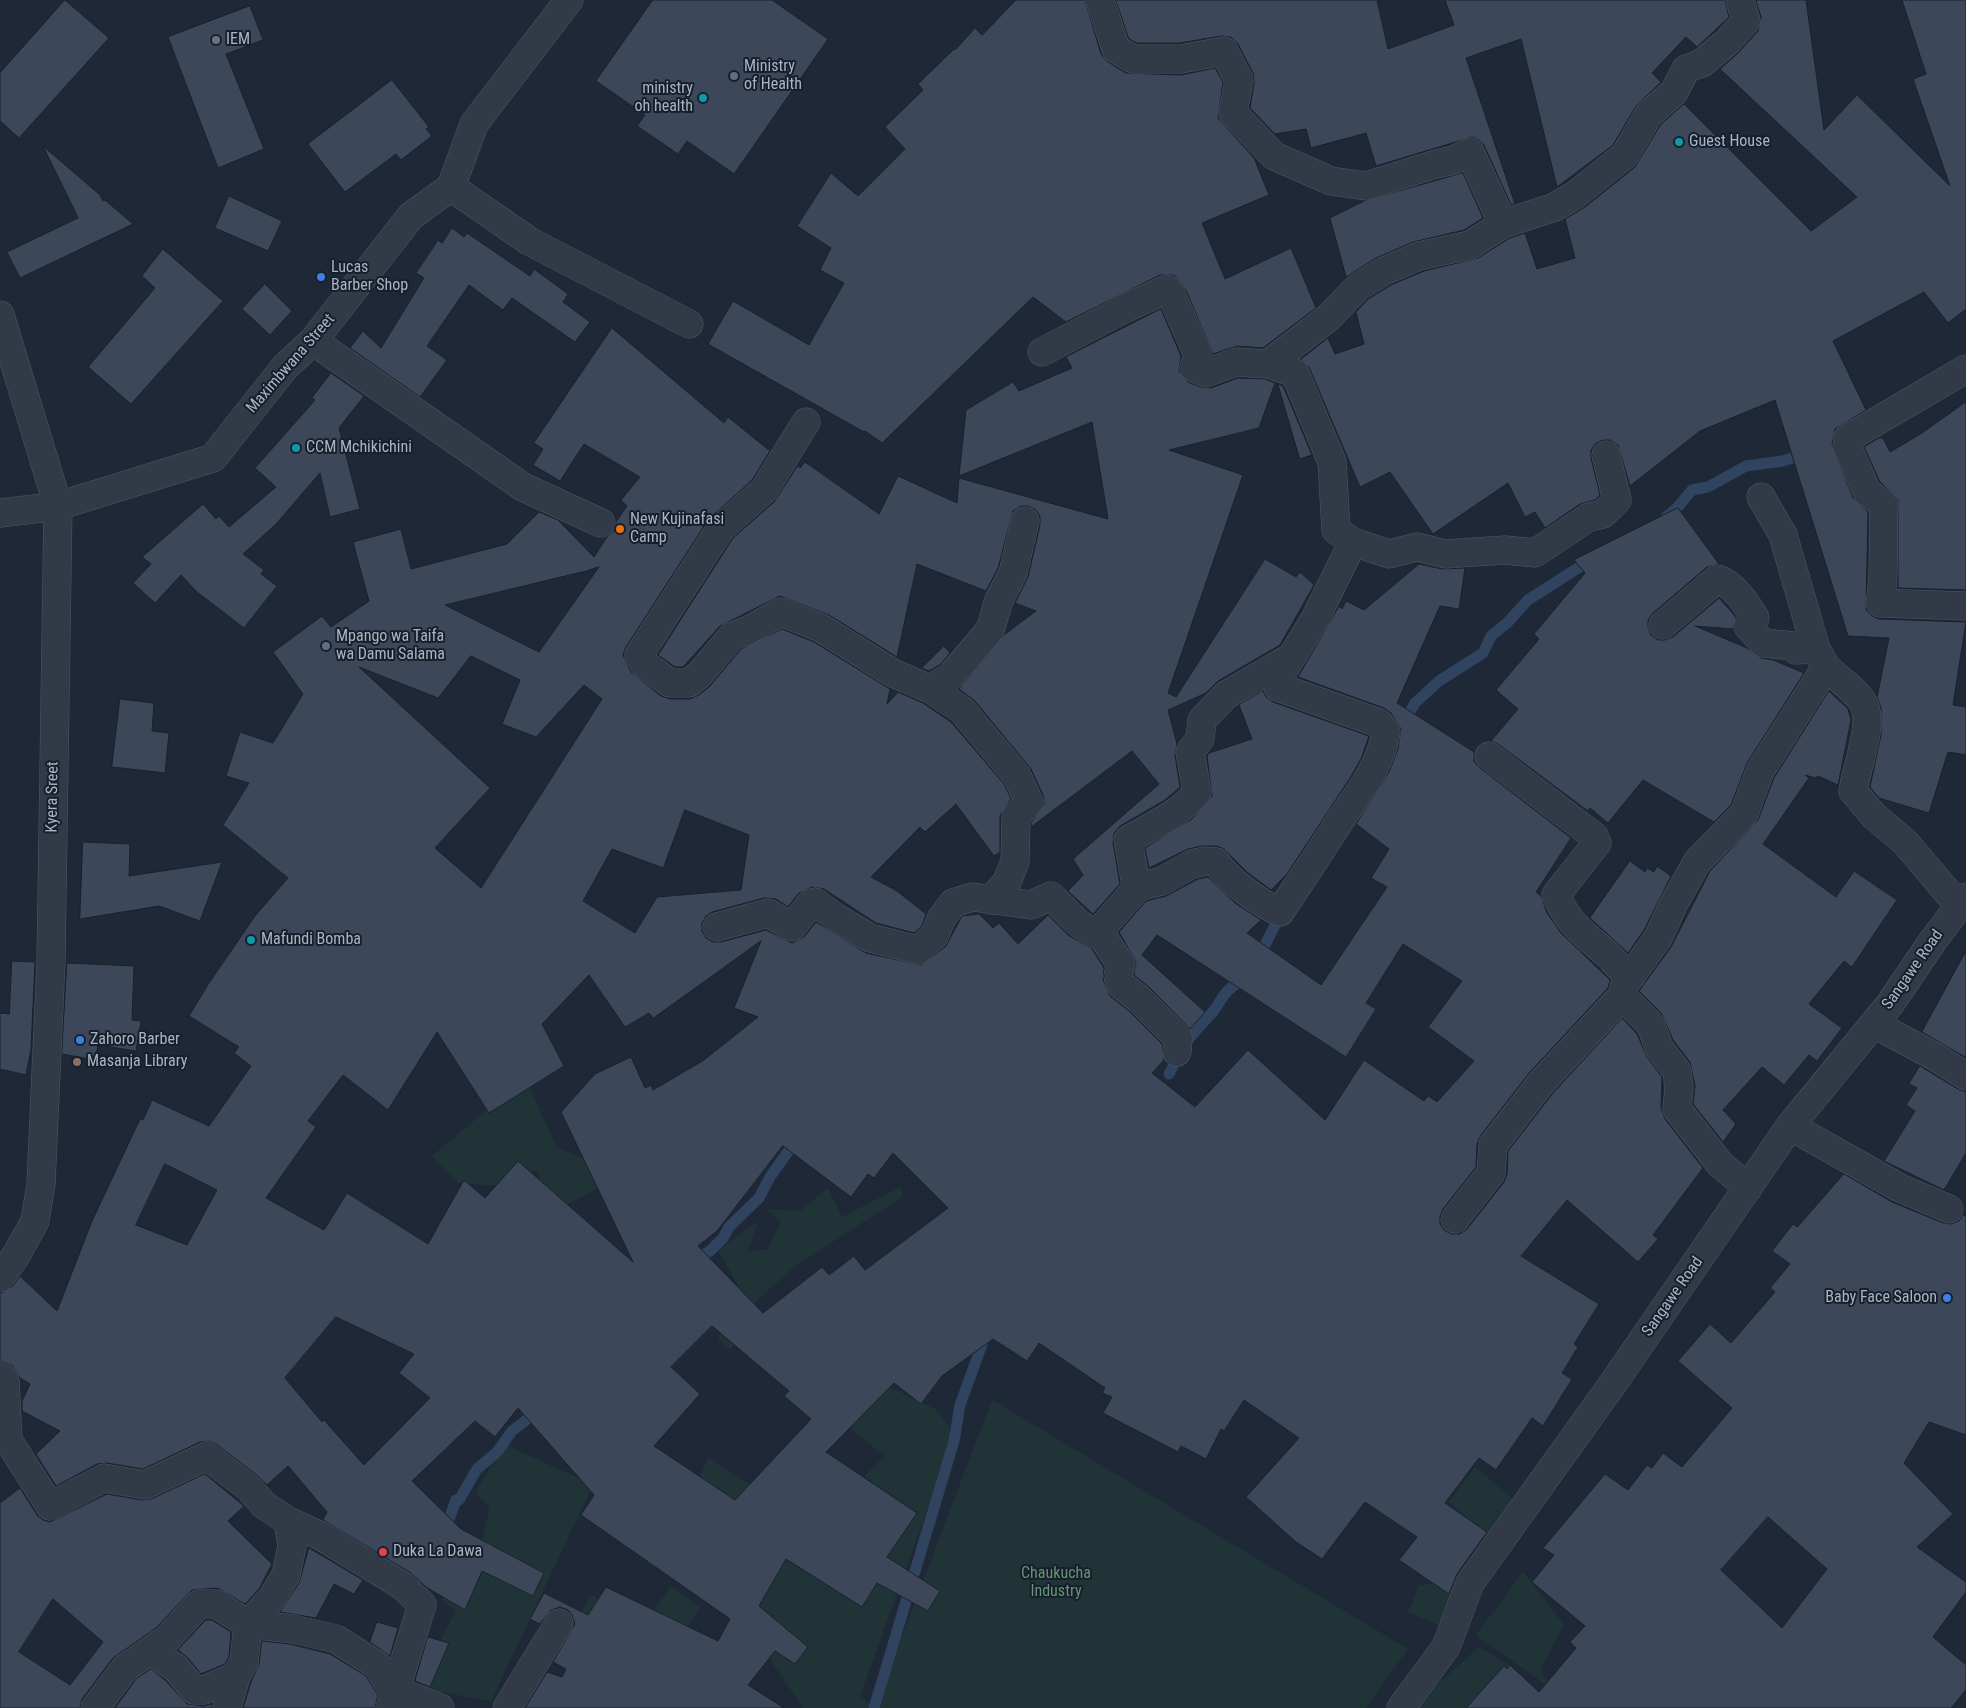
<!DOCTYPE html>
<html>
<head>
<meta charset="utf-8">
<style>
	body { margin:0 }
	canvas { display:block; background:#1e2837 }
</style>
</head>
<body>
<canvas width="1966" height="1708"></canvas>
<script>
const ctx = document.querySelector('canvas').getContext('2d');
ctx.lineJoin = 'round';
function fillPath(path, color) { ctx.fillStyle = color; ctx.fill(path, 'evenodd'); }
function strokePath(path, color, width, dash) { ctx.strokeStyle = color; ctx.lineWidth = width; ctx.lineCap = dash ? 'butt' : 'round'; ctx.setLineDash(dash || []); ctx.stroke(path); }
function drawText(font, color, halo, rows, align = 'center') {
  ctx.font = font + ' "Roboto Condensed",sans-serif'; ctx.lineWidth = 4; ctx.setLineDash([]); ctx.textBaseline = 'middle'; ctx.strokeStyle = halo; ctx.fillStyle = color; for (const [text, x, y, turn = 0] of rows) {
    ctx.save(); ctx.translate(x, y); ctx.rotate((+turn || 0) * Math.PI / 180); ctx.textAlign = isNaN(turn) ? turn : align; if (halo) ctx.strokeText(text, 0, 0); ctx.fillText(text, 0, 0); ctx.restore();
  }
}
fillPath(new Path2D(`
	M529 1085 556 1147 580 1157 653 1130 660 1153 583 1196 550 1212 537 1170 500 1186 458 1183 432 1156 495 1103Z
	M901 1187 902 1197 794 1267 742 1314 747 1330 730 1349 719 1341 721 1316 740 1288 718 1251 758 1221 748 1252 768 1249 781 1221 765 1209 800 1211 828 1188 842 1217Z
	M890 1387 935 1409 955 1433 860 1696 874 1708H803L676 1521 709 1458 791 1513 824 1517 885 1456 844 1424Z
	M992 1400 1408 1649 1366 1708H875Z
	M504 1444 593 1485 491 1701 417 1688 456 1610 441 1600 481 1545 490 1507 475 1493Z
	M1475 1467 1519 1504 1494 1550 1465 1528 1467 1518 1449 1502Z
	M1523 1572 1564 1625 1540 1669 1549 1687 1476 1635Z
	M1461 1578 1471 1598 1439 1625 1408 1612 1419 1586Z
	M671 1586 700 1607 682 1635 578 1620 590 1595 628 1613 655 1609Z
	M1479 1647 1510 1665 1471 1708H1411Z`), '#203438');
strokePath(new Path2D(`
	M1666 517 1677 508 1692 490 1708 487 1746 466 1783 461 1806 453
	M1392 742 1415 703 1439 681 1483 653 1491 636 1507 623 1528 600 1592 559
	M1258 959 1276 923 1285 913
	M1169 1074C1174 1066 1176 1057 1181 1049 1190 1036 1201 1025 1211 1014 1221 1003 1222 993 1236 984V978L1242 973
	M692 1261 710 1251 723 1238 729 1227 759 1198 770 1177 797 1139
	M442 1531 448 1522 456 1500H459L477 1469 497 1452 512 1431 538 1411
	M874 1708 954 1441 960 1405 985 1336`), '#30435f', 11);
const building = new Path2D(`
	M65 0 109 38 19 138 0 121V73Z
	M653 0H772L828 39 734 174 687 141 678 154 637 126 645 115 596 81Z
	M1016 0H1085L1101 54 1108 62 1126 73 1181 75 1215 68 1223 82 1218 118 1254 158 1269 195 1202 223 1225 279 1291 248 1316 308 1263 348 1237 346 1213 354 1186 290 1174 275H1160L1066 322 1033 297 882 443 865 431 864 432 708 344 733 301 809 345 844 283 820 270 831 248 797 226 831 173 858 196 905 149 885 127 923 90 918 84 954 49 955 50 975 28 982 35Z
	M1116 0H1377L1388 49 1454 25 1445 0H1725L1729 17 1697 47 1686 37 1652 73 1661 82 1636 106 1613 145 1557 187 1521 39 1466 58 1515 204 1511 205 1484 145 1479 140 1472 137 1376 166 1366 133 1311 148 1306 129 1275 134 1250 108 1254 83 1253 73 1238 44 1231 37 1221 36 1180 43H1137L1129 39Z
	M1756 0H1806L1824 130 1857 95 1950 186 1913 79 1926 74 1902 0H1966V309L1948 323 1924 292 1833 341 1866 410 1835 429 1832 445 1853 498 1868 512 1866 610 1872 616 1879 619 1966 622 1953 705 1966 707V755L1948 752 1929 813 1879 798 1870 787 1881 735V708L1877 697 1889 638 1848 636 1775 400 1700 431 1630 486 1618 445 1610 440H1603L1596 443 1591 450V458L1600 495 1595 500 1580 504 1545 528 1535 512 1525 517 1508 483 1433 534 1390 472 1360 487 1309 367 1301 359 1328 338 1335 354 1364 344 1356 312 1368 299 1391 285 1424 271 1478 258 1510 238 1525 233 1537 269 1575 258 1565 219 1585 207 1635 167 1661 124 1684 104 1811 231 1857 197 1720 69 1737 54 1758 31 1761 17Z
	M250 6 263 40 226 54 264 149 218 168 168 37Z
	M392 80 429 127 426 129 432 136 401 160 396 154 345 192 308 144Z
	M43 146 100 195 103 201 105 200 133 224 20 278 7 252 78 218Z
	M1463 173 1483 218 1464 230 1413 242 1376 258 1346 277 1330 218 1364 201Z
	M229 196 282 221 268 251 215 228Z
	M452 228 464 237 467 233 530 276 534 269 568 294 563 302 590 322 575 342 512 298 503 310 469 285 427 346 447 360 420 397 350 348 363 331 381 348 424 278 416 273 438 240 442 243Z
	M163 249 223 301 131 404 88 367 155 288 142 276Z
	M265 284 292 311 270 335 242 309Z
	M1161 309 1181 356 1179 371 1188 382 1200 387 1211 388 1238 378 1265 379 1275 383 1259 428 1169 450 1243 475 1168 693 1176 697 1265 559 1296 577 1300 572 1314 585 1280 645 1218 681 1206 693 1168 710 1177 744 1175 755 1180 787 1165 800 1120 826 1114 833 1113 843 1120 884 1093 914 1068 891 1083 875 1073 859 1159 784 1132 751 1031 827V823L1044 804 1043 795 1031 769 974 700 959 689 1005 634 1036 611 1015 603 1028 577 1040 525V516L1035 509 1028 506H1021L1013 511 998 568 986 591 917 564 897 657 829 615 780 596 720 626 683 667H675L658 655 733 538 774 502 798 465 800 468 805 462 879 514 898 476 957 503 959 478 1108 519 1092 422 959 476 966 410 1013 382 1019 391 1072 368 1066 357Z
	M612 328 724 423 728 417 770 451 752 480 708 520 626 647 623 655 631 672 661 696 670 699H690L699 695 710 686 741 649 782 629 814 642 890 689 887 704 898 692 923 703 951 722 1004 784 1011 799 1000 816V852L994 856 956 804 925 832 920 827 871 877 897 891 926 914 922 926 914 933 876 923 824 889 812 887 799 893 788 907 776 899 764 898 712 912 706 916 702 923V931L706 938 713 942H721L766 930 792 943 804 937 816 922 866 953 921 965 946 946 962 916 979 914 993 928 999 923 1018 944 1048 915 1068 935 1092 949 1104 968 1103 980 1110 996 1129 1011 1162 1044 1164 1060 1152 1073 1195 1107 1248 1050 1325 1120 1364 1060 1424 1101 1428 1096 1437 1102 1474 1061 1428 1027 1462 981 1403 944 1366 1003 1376 1009 1346 1057 1157 935 1142 955 1205 1012 1190 1029 1150 988 1134 975 1136 962 1119 932 1146 901 1166 896 1198 879 1208 877 1235 903 1261 920 1247 933 1321 985 1387 887 1371 878 1389 849 1356 824 1389 772 1398 749 1401 729 1391 713 1384 708 1298 677 1339 606 1342 609 1346 601 1364 610 1419 564 1442 569 1465 568 1459 609 1440 606 1397 703 1474 752V762L1480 768 1571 838 1536 892 1541 896 1547 913 1561 933 1610 980 1608 988 1530 1072 1481 1135 1477 1144 1476 1167 1443 1209 1440 1216V1224L1445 1231 1452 1234H1460L1467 1229 1504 1182 1507 1174 1508 1151 1553 1093 1622 1018 1637 1034 1647 1057 1662 1077 1661 1108 1665 1119 1703 1168 1653 1235 1658 1239 1638 1262 1567 1200 1521 1256 1599 1304 1574 1344 1578 1347 1562 1373 1572 1379 1543 1426 1532 1418 1496 1470 1479 1458 1445 1503 1487 1532 1457 1574 1449 1594 1399 1560 1417 1537 1365 1502 1322 1559 1296 1542 1246 1497 1299 1438 1244 1400 1224 1431 1221 1429 1206 1459 1181 1446 1178 1452 1103 1413 1112 1397 1102 1393 1105 1388 1039 1343 1027 1361 993 1339 942 1376 921 1404 894 1383 826 1452 917 1513 887 1557 940 1591 928 1611 877 1583 862 1607 786 1559 759 1606 808 1647 795 1664 775 1651 748 1685 784 1708H525L547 1672 562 1677 566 1669 553 1662 575 1624 572 1615 568 1610 560 1607 551 1610 540 1624 530 1619 544 1593 588 1615 606 1587 718 1641 730 1619 581 1515 594 1495 518 1408 495 1437 475 1421 412 1481 461 1529 544 1573 533 1596 482 1571 465 1610 426 1587 411 1573 323 1520 327 1512 288 1466 267 1485 258 1476 216 1444 209 1441 200 1442 143 1469 107 1463 97 1464 56 1486 36 1454 60 1431 22 1411V1401L30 1384 20 1378 12 1365 0 1359V1294L12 1287 20 1276 57 1311 92 1221 140 1119 143 1120 152 1100 209 1126 251 1066 234 1053 239 1047 189 1016 209 983 255 916 288 878 223 825 249 783 226 776 240 732 273 743 303 694 273 652 322 616 331 627 369 601 353 542 401 529 411 569 507 544 539 512 558 520 594 557 607 537 615 530 616 522 627 506 621 500 640 477 584 444 560 481 533 465 543 449 534 443ZM599 567 539 652 445 605 586 571ZM471 656 520 680 502 724 536 737 584 685 602 699 481 888 435 848 490 788 359 667 438 698ZM685 810 749 835 741 890 657 897 635 933 583 901 612 849 663 868ZM761 941 734 1008 758 1017 704 1060 653 1090 651 1085 645 1088 631 1057 595 1074 561 1112 633 1262 518 1161 485 1198 464 1180 428 1244 347 1193 324 1230 266 1198 316 1127 308 1121 343 1075 388 1110 437 1032 489 1113 564 1066 542 1024 589 975 625 1027 649 1013 653 1018ZM783 1146 851 1197 868 1174 874 1178 893 1153 948 1208 865 1270 854 1256 829 1275 822 1267 763 1313 698 1246 717 1231ZM165 1164 217 1190 187 1245 136 1225ZM336 1317 414 1354 399 1373 430 1398 364 1465 324 1420 322 1422 285 1378ZM712 1326 789 1391 784 1396 811 1419 735 1500 654 1446 700 1394 671 1367Z
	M331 373 364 396 339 428 360 509 330 517 320 473 276 524 243 554 264 570 261 574 277 586 244 628 197 592 181 575 155 603 133 583 151 564 142 557 203 504 216 519 219 516 229 527 276 487 255 468 315 400 312 398Z
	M1278 384 1283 386 1312 455 1300 459Z
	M1966 402V590L1898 588V499L1880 482 1864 447 1879 438H1883L1890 452 1919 435Z
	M1678 508 1719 564 1707 567 1653 613 1648 620V627L1651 635 1658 640H1665L1673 637 1719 598 1736 617 1733 629 1695 626 1747 648 1761 658 1773 660 1804 673 1747 763 1731 805 1714 822 1643 780 1608 823 1590 808 1588 811 1498 744 1491 741 1518 709 1496 690 1539 639 1534 634 1585 573 1574 560Z
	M944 646 950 653 941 664 929 671 922 668Z
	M1263 691 1266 697 1273 702 1369 736 1361 759 1350 778 1287 874 1271 890 1247 872 1224 849 1217 846H1202L1188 849 1149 868 1145 848 1192 819 1212 796 1207 756 1209 753 1252 739 1239 705Z
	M1829 691 1848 709 1851 720 1838 785 1818 776 1816 778 1805 775 1809 778 1763 844 1836 897 1854 871 1897 900 1852 967 1844 961 1809 1004 1842 1028 1817 1061 1809 1055 1784 1085 1762 1067 1723 1110 1736 1124 1723 1142 1693 1104 1695 1086 1690 1062 1673 1040 1662 1014 1639 991 1671 947 1710 871 1758 820 1774 778Z
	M120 699 154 703 152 731 169 733 165 773 112 767Z
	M83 842 130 844 129 876 222 862 200 921 159 906 80 919Z
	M1630 861 1645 872 1647 868 1654 872 1657 866 1671 876 1644 930 1628 953 1590 918Z
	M1966 951V1055L1965 1057 1922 1032Z
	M12 961 35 962 31 1049 26 1075 0 1069V1013L9 1014Z
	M67 963 134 966 132 1020 141 1021 136 1051 98 1045 95 1060 62 1054Z
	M1920 1066 1958 1089 1966 1092V1153L1944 1190 1884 1161 1915 1111 1906 1105 1917 1088 1909 1084Z
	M1844 1174 1892 1202 1943 1223 1951 1224 1959 1221 1963 1215 1966 1216V1435L1929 1422 1904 1463 1953 1514 1917 1547 1966 1582V1592L1933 1637 1966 1665V1690L1951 1708H1466L1504 1666 1507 1669 1510 1665 1539 1692 1576 1648 1570 1642 1585 1626 1532 1582 1554 1555 1543 1548 1605 1474 1628 1490 1647 1465 1652 1468 1663 1453 1682 1467 1732 1408 1678 1361 1710 1324 1731 1343 1775 1292 1770 1288 1790 1264 1772 1251 1793 1224 1797 1227ZM1768 1517 1827 1569 1782 1628 1721 1570Z
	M205 1474 244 1506 228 1521 272 1564 259 1589 245 1604 217 1588 192 1590 156 1628 113 1658 82 1699 80 1708H0V1503L20 1488 37 1515 43 1520 50 1522 107 1494 142 1500 151 1499ZM53 1599 103 1642 70 1685 19 1652Z
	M309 1548 363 1580 354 1594 334 1584 316 1618 280 1612 299 1583Z
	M206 1620H212L231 1632 229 1657 225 1664 201 1674 188 1658 178 1650Z
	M377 1622 398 1628 390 1656 370 1642Z
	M428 1637 449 1643 430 1687 415 1681Z
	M262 1641 290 1644 330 1654 366 1676 378 1695 375 1708H243L251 1682 259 1664Z
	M151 1669 165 1680 187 1704 204 1706 212 1704V1708H115L136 1679Z`);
fillPath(building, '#3c485a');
strokePath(building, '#19212e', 1);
const minor = new Path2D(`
	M1100 0 1116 49 1133 59H1181L1224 51 1239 80 1233 113 1274 156 1331 181 1366 186 1436 164 1454 160 1470 152 1503 224
	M451 187 529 241 689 324
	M0 315 58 506 51 962 41 1184 35 1221 15 1257 0 1278
	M313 341 523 487 601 523
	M1042 352 1126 308 1167 289 1172 296 1198 355 1194 368 1206 373 1236 362 1268 364 1295 373 1332 462 1336 530 1353 542 1315 619 1277 681 1278 687 1379 723 1386 732C1381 765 1361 789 1343 816 1322 849 1301 881 1280 912 1259 903 1229 881 1216 862L1205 861 1192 864 1162 881 1138 887 1099 931 1121 965 1118 976 1120 984 1139 999 1178 1038 1177 1052
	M1268 364 1328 318 1358 287 1384 271 1419 256 1470 245 1503 224 1555 207 1575 195 1625 155 1649 114 1674 92 1686 69 1702 63 1726 43 1746 21 1740 0
	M1966 369 1848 438 1847 446 1867 492 1884 505C1882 538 1886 570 1880 603L1966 606
	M806 422 764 490 721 528 639 655 644 664 670 683H689L700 674 732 636 747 631 781 612 821 628 893 673 930 689 951 676 990 630 999 600 1013 573 1025 521
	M0 513 58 506 213 458 285 367 313 341 411 216 451 187 474 124 569 0
	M1353 542 1389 554 1417 547 1445 554 1505 550 1535 553 1589 517 1603 514 1617 500 1606 455
	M1663 625 1717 579C1734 584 1746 603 1755 618L1748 626 1763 643 1793 646 1796 650 1816 649
	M1826 667C1837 678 1853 688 1862 701 1876 721 1856 767 1853 791L1874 816 1905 842 1959 906
	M930 689 962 710 1017 776 1029 802 1016 817 1015 861 1007 882 991 900
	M1489 756 1594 836 1597 843 1556 895C1570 927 1584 933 1608 955 1616 963 1621 971 1632 975
	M1138 887 1136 885 1128 840C1151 826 1181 814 1197 792L1190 752 1200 739 1202 720 1226 695 1290 658
	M717 927 768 913 792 927 811 903 815 902 835 917 870 938 918 950 935 935 941 919 953 903 973 897 1031 905 1051 896 1077 922 1094 934 1099 931
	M1622 996 1651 1025 1659 1048 1677 1071 1679 1088 1677 1109 1720 1164 1748 1188
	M1874 1024 1934 1056 1966 1076
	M1790 1126 1900 1188 1949 1209
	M1455 1219 1491 1173 1493 1145 1541 1083 1622 996 1625 984 1658 938 1673 905 1697 862 1744 814 1760 771 1826 667 1816 649 1783 535 1761 497
	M0 1374 5 1381 8 1440 50 1506 104 1478 145 1485 207 1456 249 1488 264 1505 288 1521 321 1536 403 1586 422 1605 390 1708
	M159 1644 162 1659 176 1668 194 1690H204L236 1676 244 1662 248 1624 272 1598 286 1575 292 1546 288 1521
	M95 1708 125 1668 166 1640 199 1604H216L248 1624 293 1629 336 1639 377 1665 392 1689 440 1708
	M227 1708 236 1676
	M507 1708 559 1623
	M1401 1708 1446 1647 1470 1583 1614 1382 1790 1126 1890 1004 1932 942 1966 897`);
strokePath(minor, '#4f5766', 29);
strokePath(minor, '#323a47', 28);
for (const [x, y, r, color] of [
	[216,40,5,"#6b7280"],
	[734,76,5,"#5c6f8a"],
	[703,98,5,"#0f9aa8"],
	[1679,142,5,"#0f9aa8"],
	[321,277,5,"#3f7fe0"],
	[296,448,5,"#0f9aa8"],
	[620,529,5,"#e8710a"],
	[326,646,5,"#5c6f8a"],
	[251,940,5,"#0f9aa8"],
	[80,1040,5,"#3f7fe0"],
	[77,1062,5,"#8d6e63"],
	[1947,1298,5,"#3f7fe0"],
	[383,1552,5,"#e0444e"]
]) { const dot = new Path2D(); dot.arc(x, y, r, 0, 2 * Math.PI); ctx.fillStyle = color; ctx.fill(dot); strokePath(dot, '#171f2c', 2); }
drawText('16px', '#abb4c5', '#171f2c', [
	["IEM",226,40],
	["Ministry",744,67],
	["of Health",744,85],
	["ministry",693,89,"right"],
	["oh health",693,107,"right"],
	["Guest House",1689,142],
	["Lucas",331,268],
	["Barber Shop",331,286],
	["CCM Mchikichini",306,448],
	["New Kujinafasi",630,520],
	["Camp",630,538],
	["Mpango wa Taifa",336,637],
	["wa Damu Salama",336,655],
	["Mafundi Bomba",261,940],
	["Zahoro Barber",90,1040],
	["Masanja Library",87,1062],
	["Baby Face Saloon",1937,1298,"right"],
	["Duka La Dawa",393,1552]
], 'left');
drawText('16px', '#abb4c5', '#171f2c', [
	["Maximbwana Street",291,364,-49],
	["Kyera Sreet",53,797,-89],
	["Sangawe Road",1913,970,-55],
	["Sangawe Road",1673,1297,-55]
]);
drawText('16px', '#629670', '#171f2c', [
	["Chaukucha",1056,1574],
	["Industry",1056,1592]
]);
</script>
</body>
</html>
